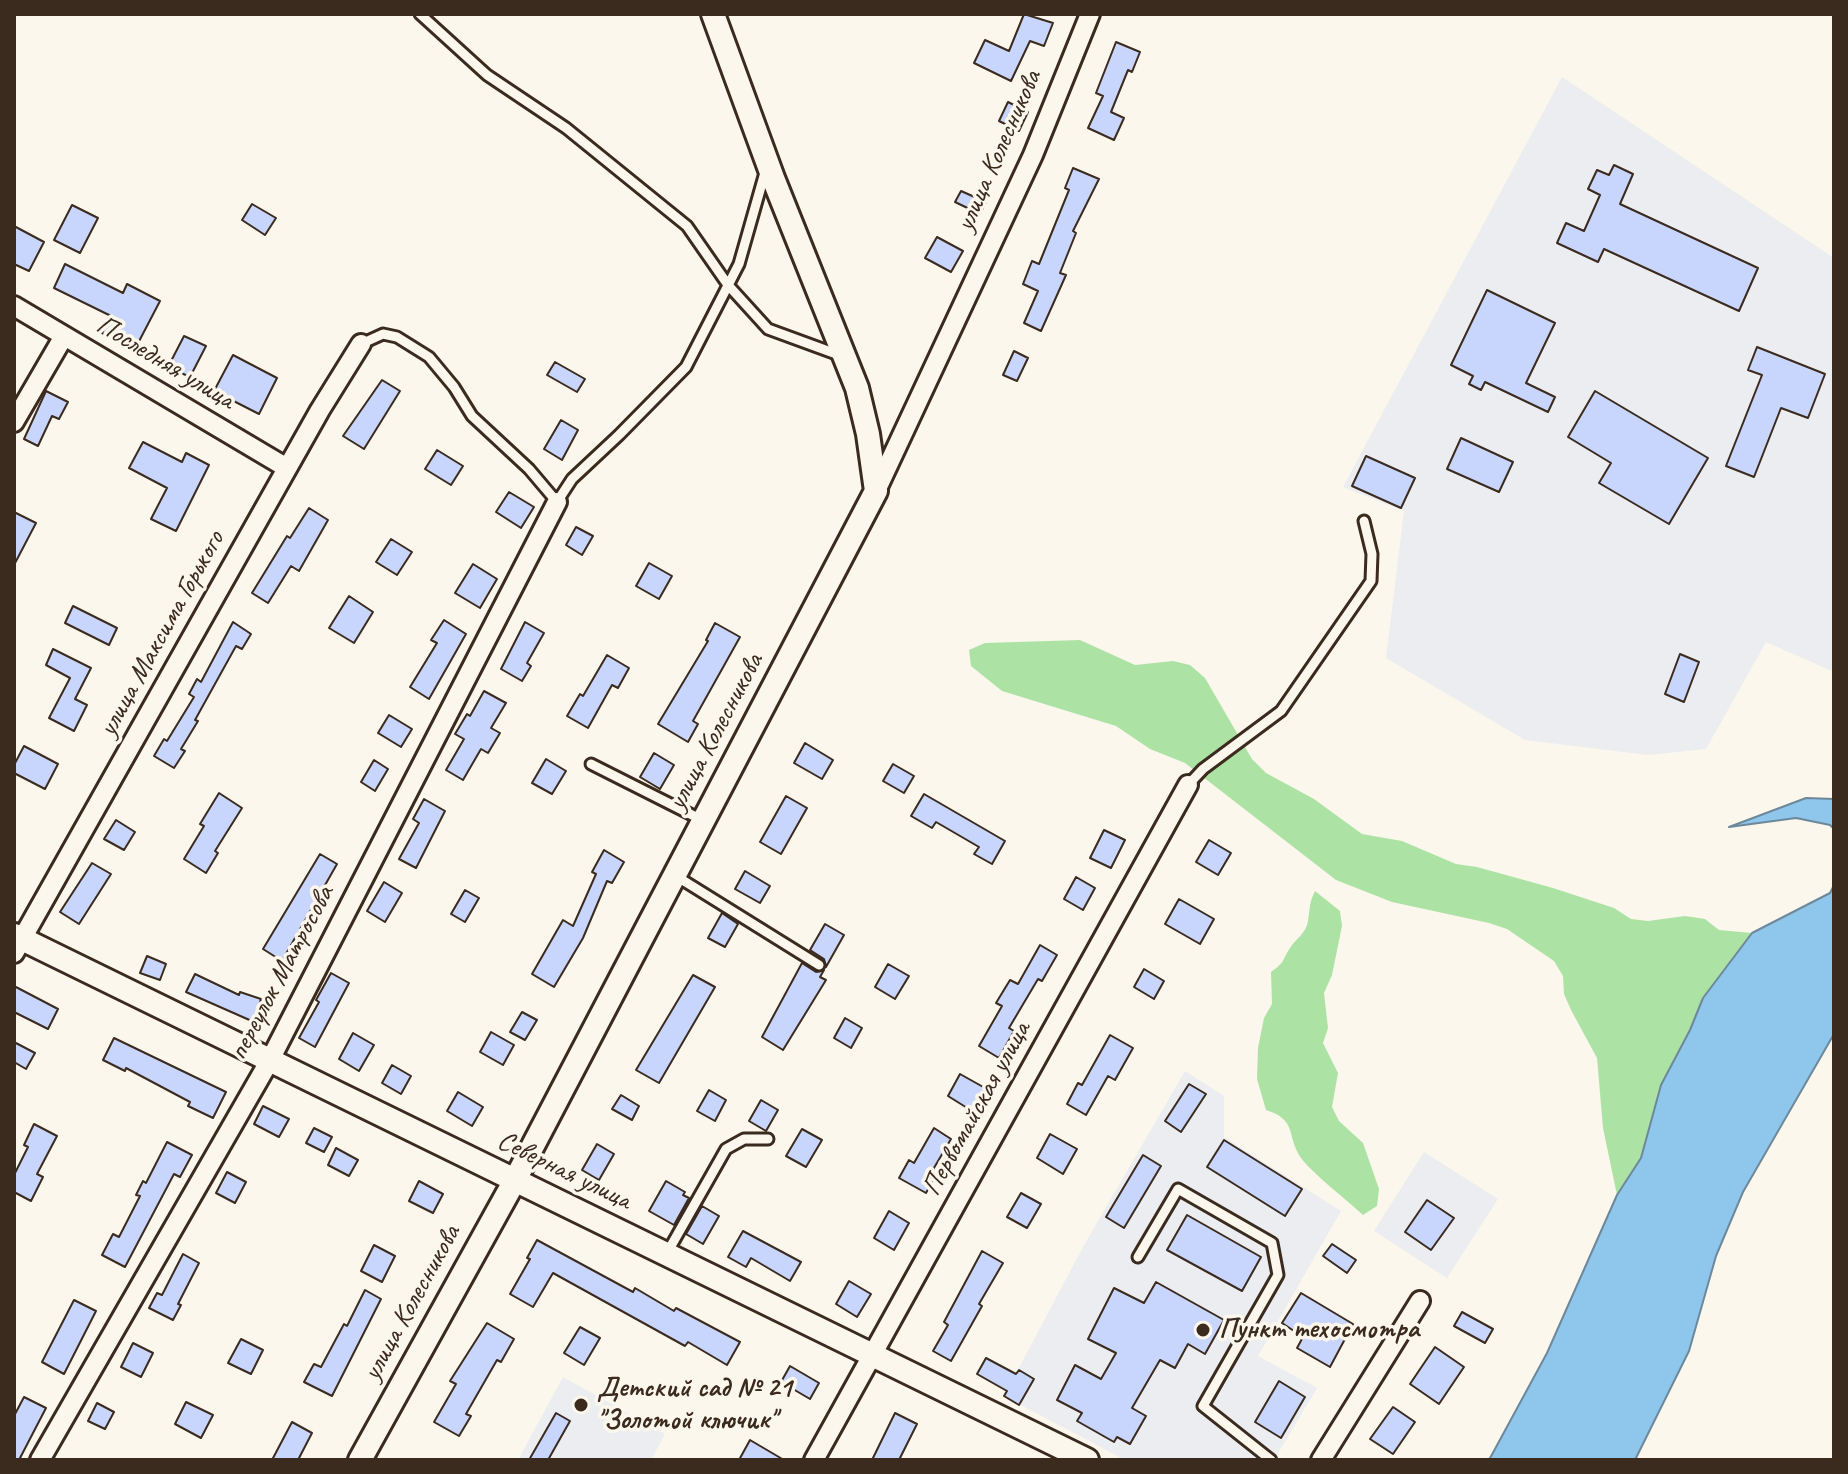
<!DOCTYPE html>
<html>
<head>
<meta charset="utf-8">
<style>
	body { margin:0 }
	#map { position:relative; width:1848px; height:1474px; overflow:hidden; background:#fbf7ec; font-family:Caveat,sans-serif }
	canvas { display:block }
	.frame { position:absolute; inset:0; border:16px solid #3b2a1e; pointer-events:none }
</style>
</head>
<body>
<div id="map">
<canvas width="1848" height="1474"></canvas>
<div class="frame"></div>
</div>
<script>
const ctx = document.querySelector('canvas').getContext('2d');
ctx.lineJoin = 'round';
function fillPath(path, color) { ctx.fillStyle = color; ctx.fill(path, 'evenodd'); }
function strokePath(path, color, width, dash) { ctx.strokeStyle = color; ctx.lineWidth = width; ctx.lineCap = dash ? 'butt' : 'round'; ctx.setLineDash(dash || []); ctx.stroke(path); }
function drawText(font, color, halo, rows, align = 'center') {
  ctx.font = font + ' Caveat,sans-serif'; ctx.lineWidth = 7; ctx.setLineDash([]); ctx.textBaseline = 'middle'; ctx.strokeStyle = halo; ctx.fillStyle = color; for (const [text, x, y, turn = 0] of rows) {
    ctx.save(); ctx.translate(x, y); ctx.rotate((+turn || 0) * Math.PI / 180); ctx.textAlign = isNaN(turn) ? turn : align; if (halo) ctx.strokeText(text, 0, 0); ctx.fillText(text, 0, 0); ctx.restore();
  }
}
fillPath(new Path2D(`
	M1562 77 1834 258V672L1766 642 1706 749 1648 755 1525 740 1386 658 1404 511 1343 487Z
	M1185 1071 1224 1096V1137L1341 1211 1258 1356 1317 1388 1274 1460H1125L1004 1396 1083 1247Z
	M1424 1152 1498 1199 1447 1278 1374 1231Z
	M563 1377 665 1434 651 1460H518Z`), '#ecedf1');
fillPath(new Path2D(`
	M1080 640 1135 665 1173 661 1190 665 1205 678 1252 759 1266 773 1314 799 1362 834 1402 841 1456 864 1477 867 1553 888 1614 908 1631 919 1648 921 1685 916 1705 919 1719 930 1752 933 1703 998 1690 1030 1661 1085 1641 1158 1617 1195 1603 1128 1597 1058 1571 1010 1564 994 1563 976 1554 961 1507 929 1489 923 1392 902 1336 880 1185 763 1150 749 1116 726 1002 691 971 666 969 650 985 643Z
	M1315 891 1340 911 1342 926 1332 975 1324 993 1328 1028 1323 1043 1338 1073 1332 1107 1339 1121 1363 1143 1379 1189 1377 1206 1363 1215C1348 1201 1312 1173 1301 1158 1286 1136 1298 1120 1266 1110L1257 1079 1258 1048 1264 1018 1272 1004 1271 972C1286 961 1281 962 1290 948 1296 938 1306 934 1308 921 1310 909 1309 903 1315 891Z`), '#ade2a5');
const water = new Path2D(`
	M1806 798 1834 799V829L1830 825 1796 818 1729 827Z
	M1834 885V1034L1743 1192 1716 1256 1689 1351 1635 1460H1489L1547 1353 1617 1195 1641 1158 1661 1085 1690 1030 1703 998 1752 933 1830 893Z`);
fillPath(water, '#8ec6ec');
strokePath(water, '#6d889a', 2);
const building = new Path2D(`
	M1024 14 1053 23 1044 46 1030 41 1011 81 974 63 985 40 1009 51Z
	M1116 42 1140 52 1132 72 1128 70 1111 112 1124 118 1114 140 1088 128 1103 96 1096 93Z
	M1008 102 1028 112 1019 131 999 121Z
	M1614 165 1633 174 1620 204 1758 268 1739 311 1604 249 1598 262 1557 243 1566 223 1584 231 1600 195 1588 189 1597 170 1609 175Z
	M1073 168 1099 179 1073 231 1076 233 1060 273 1066 275 1041 331 1024 323 1038 291 1023 284 1032 261 1039 264 1069 190 1065 188Z
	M961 191 986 202 980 214 955 202Z
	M252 204 276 218 265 235 242 220Z
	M72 205 98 218 80 253 54 240Z
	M14 226 44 242 29 271 14 264Z
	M937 237 963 251 951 272 925 258Z
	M65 264 123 293 127 284 160 301 135 349 102 333 111 316 54 288Z
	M1487 290 1555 323 1526 383 1555 397 1548 412 1485 382 1481 390 1469 384 1473 376 1451 365Z
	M184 336 206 346 190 377 168 367Z
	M1757 347 1825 374 1808 418 1781 408 1754 477 1726 466 1762 375 1748 370Z
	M1014 351 1028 358 1017 381 1003 375Z
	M233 355 277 378 259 414 214 391Z
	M555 362 585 379 577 392 547 375Z
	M382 380 400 391 364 449 343 436Z
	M46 391 68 402 59 419 52 416 38 446 24 439Z
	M1595 391 1708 458 1669 524 1599 483 1611 463 1568 437Z
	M561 420 578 430 562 460 544 449Z
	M1461 438 1513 462 1499 492 1447 469Z
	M143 442 182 462 186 453 209 465 176 531 151 519 167 488 129 468Z
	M437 450 463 466 451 485 425 469Z
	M1366 456 1415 478 1401 508 1352 486Z
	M509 492 534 507 521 528 496 512Z
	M309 508 328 520 299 571 291 566 268 603 252 593 287 536 290 538Z
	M14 512 36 523 14 565Z
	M576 527 593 536 582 555 566 545Z
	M391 539 412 552 397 575 376 562Z
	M649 563 672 576 659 599 636 586Z
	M473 564 497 579 480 608 455 593Z
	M349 596 373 612 354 643 329 628Z
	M73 606 117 628 109 645 65 623Z
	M444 620 466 634 429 699 410 687 437 643 431 640Z
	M233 622 251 634 242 649 236 646 195 720 198 721 181 749 185 751 174 768 154 756 164 739 167 741 194 697 189 694 197 679 201 682Z
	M525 622 544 633 527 663 531 666 522 681 501 669Z
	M715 623 740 637 693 721 698 724 688 742 658 724 708 641 706 640Z
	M53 649 91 668 75 699 87 705 74 731 49 718 70 678 46 665Z
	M1680 654 1699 662 1684 702 1665 694Z
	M607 655 629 668 618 688 612 685 588 728 567 716 580 694 583 696Z
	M484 691 506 703 491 728 500 733 488 753 481 749 463 780 446 770 464 739 455 734 467 714 470 716Z
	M389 715 412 729 401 747 378 733Z
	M805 743 833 760 822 779 794 763Z
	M24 746 58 764 45 789 14 773V765Z
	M654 753 674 765 660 789 640 777Z
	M546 759 566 771 552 794 532 783Z
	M374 760 388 769 375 791 361 782Z
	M893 764 914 776 904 793 883 781Z
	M219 793 242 808 215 851 218 853 206 873 184 859 204 826 200 824Z
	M924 794 1005 841 992 864 974 854 979 847 936 822 932 828 911 816Z
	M786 796 807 808 781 854 760 842Z
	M424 799 445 811 416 868 399 859 419 823 413 819Z
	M116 820 135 832 124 850 104 839Z
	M1104 830 1125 840 1111 868 1090 858Z
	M1209 840 1231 853 1218 875 1196 862Z
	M604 850 624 862 612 883 607 881 583 938 554 987 532 974 563 920 573 926 596 874 592 872Z
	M320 854 337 864 282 961 263 949Z
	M92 863 111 874 79 924 60 912Z
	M745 871 770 886 760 903 735 889Z
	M1076 877 1095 888 1083 910 1064 899Z
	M384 882 402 893 385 922 367 911Z
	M465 890 479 898 465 922 451 914Z
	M1179 899 1214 919 1200 944 1165 924Z
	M722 913 738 924 725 947 708 938Z
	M825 924 844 935 826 967 824 959 810 950Z
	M1040 945 1057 955 1042 981 1038 979 1009 1028 1014 1031 999 1058 979 1046 1002 1006 996 1003 1010 980 1018 984Z
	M147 956 166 964 160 980 140 973Z
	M802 963 816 972 824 970 820 977 826 980 783 1050 762 1037Z
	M888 964 909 976 895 999 875 987Z
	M1144 969 1164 981 1154 999 1134 987Z
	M331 973 349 983 315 1047 299 1038 319 1002 316 1000Z
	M195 974 239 995 240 992 261 999 254 1022 186 992Z
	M693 975 715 987 659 1083 636 1070Z
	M14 986 58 1009 48 1029 14 1012Z
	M522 1012 537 1020 525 1040 510 1032Z
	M845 1018 862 1028 851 1048 834 1038Z
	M491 1032 514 1045 503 1065 480 1052Z
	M353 1033 374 1045 359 1071 339 1059Z
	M1110 1035 1133 1048 1115 1080 1108 1076 1086 1115 1067 1104 1078 1083 1082 1085Z
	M114 1038 226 1092 213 1118 188 1106 190 1102 126 1068 125 1071 103 1060Z
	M14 1042 35 1053 26 1069 14 1062Z
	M392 1065 411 1076 401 1094 382 1083Z
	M960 1074 985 1088 972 1111 948 1096Z
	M1189 1084 1206 1094 1181 1132 1165 1121Z
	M709 1090 726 1100 715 1121 697 1111Z
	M458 1092 483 1107 472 1126 447 1111Z
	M621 1095 639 1106 632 1120 612 1109Z
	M761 1100 778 1110 766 1131 749 1121Z
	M263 1106 289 1119 279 1137 254 1124Z
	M34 1124 57 1136 37 1174 43 1177 31 1201 14 1192V1175L28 1147 24 1145Z
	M314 1128 332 1137 324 1152 306 1143Z
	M934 1128 951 1139 931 1173 936 1175 926 1193 899 1178 909 1160 914 1163Z
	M802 1129 822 1140 806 1167 786 1156Z
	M1050 1134 1077 1149 1063 1174 1037 1158Z
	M1224 1140 1302 1189 1285 1216 1207 1167Z
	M167 1142 192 1155 180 1177 174 1174 125 1267 102 1255 113 1234 119 1237 140 1196 136 1195 143 1181 146 1183Z
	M597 1144 614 1154 599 1180 582 1170Z
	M336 1148 358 1160 349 1176 328 1165Z
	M1143 1155 1161 1166 1124 1228 1106 1217Z
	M227 1172 246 1182 235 1203 216 1193Z
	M419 1181 443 1194 433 1213 409 1201Z
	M666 1181 685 1192 683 1195 689 1198 674 1225 649 1211Z
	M1021 1193 1041 1204 1027 1228 1007 1217Z
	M1427 1200 1454 1218 1431 1250 1405 1232Z
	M702 1206 719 1216 703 1244 686 1234Z
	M889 1211 909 1223 894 1250 874 1238Z
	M1187 1215 1261 1257 1242 1291 1167 1250Z
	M743 1231 801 1262 790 1281 751 1258 746 1267 728 1257Z
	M537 1240 633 1292 635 1288 674 1311 676 1308 740 1342 727 1365 688 1342 685 1346 553 1273 533 1307 510 1294 530 1259 527 1258Z
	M1332 1244 1356 1260 1347 1273 1323 1256Z
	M374 1245 395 1256 382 1282 361 1271Z
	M982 1251 1003 1263 979 1304 982 1306 951 1361 933 1351 948 1325 944 1322Z
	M183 1254 199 1263 178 1304 181 1305 173 1320 149 1308 157 1293 162 1295Z
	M849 1281 871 1294 857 1317 836 1304Z
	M1156 1282 1224 1320 1205 1354 1188 1344 1175 1368 1160 1360 1132 1408 1146 1416 1130 1444 1117 1437 1114 1442 1077 1421 1082 1413 1057 1400 1075 1365 1101 1379 1116 1353 1088 1339 1114 1288 1144 1303Z
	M365 1290 381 1299 332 1396 304 1382 314 1364 321 1367 344 1324 347 1326Z
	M1301 1293 1353 1324 1330 1367 1297 1348 1303 1337 1282 1323Z
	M74 1300 96 1311 64 1374 42 1362Z
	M1462 1312 1493 1329 1485 1343 1454 1326Z
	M487 1323 514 1339 501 1362 497 1360 466 1414 471 1416 459 1436 434 1422 456 1384 450 1381Z
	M580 1327 600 1338 584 1365 564 1353Z
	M241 1339 263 1350 251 1374 228 1363Z
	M133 1343 153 1353 141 1377 121 1367Z
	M1435 1347 1464 1367 1439 1404 1410 1384Z
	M986 1358 1016 1374 1019 1370 1034 1379 1019 1405 1004 1396 1007 1391 977 1374Z
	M790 1366 819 1383 810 1399 781 1382Z
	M1279 1381 1305 1397 1281 1438 1255 1422Z
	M24 1397 46 1408 19 1460H14V1416Z
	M186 1402 213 1415 201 1438 175 1424Z
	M97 1403 114 1412 105 1429 88 1421Z
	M1393 1407 1415 1422 1393 1454 1370 1439Z
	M556 1413 570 1421 548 1460H529Z
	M895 1413 917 1424 899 1460H872Z
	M292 1422 312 1433 298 1460H272Z
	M750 1440 784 1460H739Z`);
fillPath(building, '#c8d5fc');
strokePath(building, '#3b2a1e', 2);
const service = new Path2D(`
	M420 14 487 75 566 128 687 226 728 285 768 329 839 355
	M361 344 383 334 397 337 429 357 454 387 472 416 529 469 557 502 572 479 619 435 686 367 739 264 766 169
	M591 764 702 820
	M1188 785 1203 769 1281 711 1371 581 1372 554 1364 521
	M676 876 819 965
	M667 1253 726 1149 744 1139H768
	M1138 1257 1178 1189 1272 1243 1278 1275 1203 1406 1271 1460`);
const minor = new Path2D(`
	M14 306 287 468
	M14 422 64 336
	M876 491 1033 155 1090 14
	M14 953 320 410 361 344
	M40 1460 270 1060 557 502
	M814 1460 1188 785
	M1321 1460 1420 1301`);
const tertiary = new Path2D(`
	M14 935 1087 1460
	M360 1460 515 1180 876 491 868 434 857 388 773 178 713 14`);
strokePath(service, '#3b2a1e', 15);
strokePath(minor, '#3b2a1e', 24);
strokePath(tertiary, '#3b2a1e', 28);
strokePath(service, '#fbf7ec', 9);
strokePath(minor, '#fbf7ec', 18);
strokePath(tertiary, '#fbf7ec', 22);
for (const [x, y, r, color] of [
	[1203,1330,8,"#3b2a1e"],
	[581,1405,8,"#3b2a1e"]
]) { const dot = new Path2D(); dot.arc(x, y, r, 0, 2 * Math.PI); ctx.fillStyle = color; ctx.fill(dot); strokePath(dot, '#fbf7ec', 3); }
drawText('28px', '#3b2a1e', '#fbf7ec', [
	["улица Колесникова",999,151,-66],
	["Последняя улица",165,363,31],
	["улица Максима Горького",162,634,-61],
	["улица Колесникова",716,732,-62],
	["переулок Матросова",282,973,-62],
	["Первомайская улица",977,1109,-61],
	["Северная улица",564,1171,26],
	["улица Колесникова",412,1303,-61]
]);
drawText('bold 28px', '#3b2a1e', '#fbf7ec', [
	["Пункт техосмотра",1219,1330],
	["Детский сад № 21",597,1389],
	["\"Золотой ключик\"",597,1421]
], 'left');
</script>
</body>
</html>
